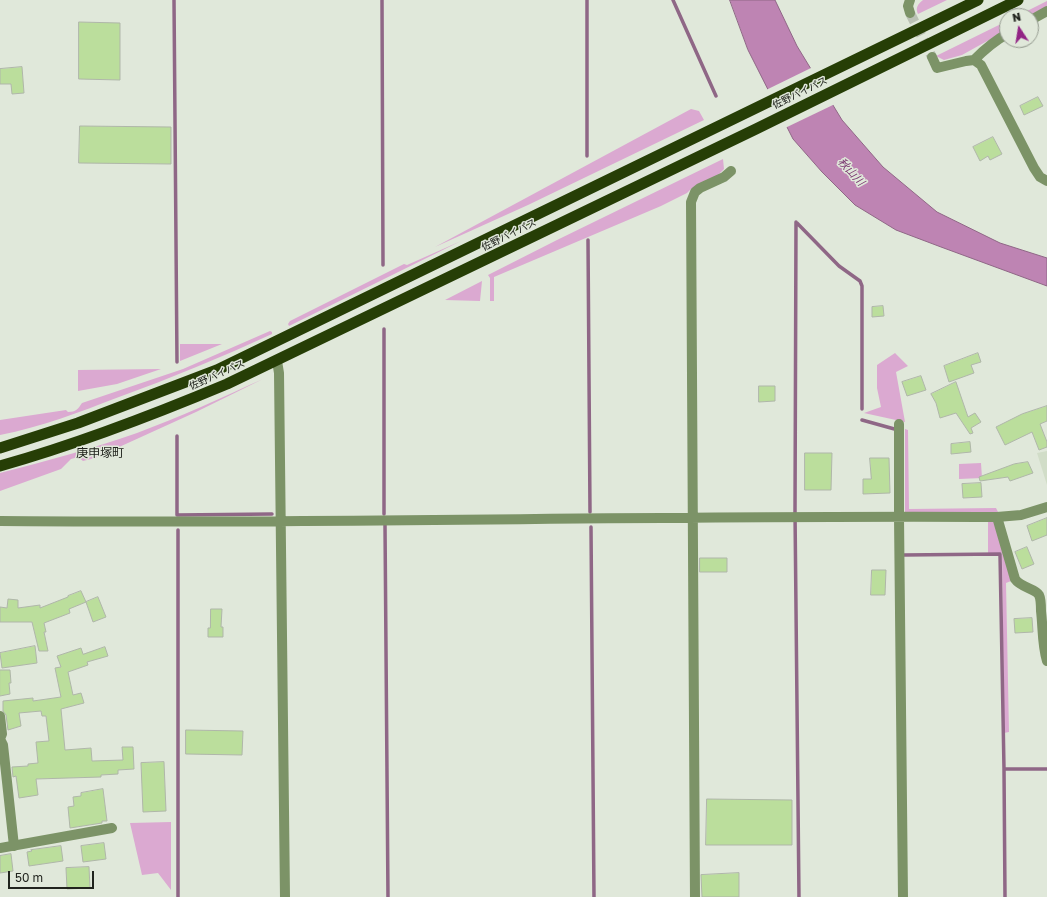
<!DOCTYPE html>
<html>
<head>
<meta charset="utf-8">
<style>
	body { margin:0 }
	#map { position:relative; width:1047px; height:897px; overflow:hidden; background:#e0e8da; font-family:"Golos Text",sans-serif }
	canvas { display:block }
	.north { position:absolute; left:999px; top:8px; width:40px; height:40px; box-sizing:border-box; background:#e0e8da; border:1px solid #93998e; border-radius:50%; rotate:348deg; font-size:11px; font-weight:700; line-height:16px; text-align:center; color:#20231d }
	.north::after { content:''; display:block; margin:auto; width:14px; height:18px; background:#922485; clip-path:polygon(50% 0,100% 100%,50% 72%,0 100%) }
	.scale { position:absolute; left:8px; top:871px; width:86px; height:18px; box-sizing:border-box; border:2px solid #20231d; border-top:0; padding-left:5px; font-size:12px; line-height:14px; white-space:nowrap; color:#20231d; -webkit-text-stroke:3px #e0e8da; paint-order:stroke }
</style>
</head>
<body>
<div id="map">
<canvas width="1047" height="897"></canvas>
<div class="north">N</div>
<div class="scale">50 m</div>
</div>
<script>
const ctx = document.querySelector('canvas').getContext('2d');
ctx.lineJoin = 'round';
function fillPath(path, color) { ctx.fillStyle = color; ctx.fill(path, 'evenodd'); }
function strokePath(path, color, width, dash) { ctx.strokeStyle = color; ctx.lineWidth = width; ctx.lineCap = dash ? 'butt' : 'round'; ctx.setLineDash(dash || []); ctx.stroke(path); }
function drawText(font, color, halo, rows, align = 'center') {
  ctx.font = font + ' "Golos Text","Noto Sans JP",sans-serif'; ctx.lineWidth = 3; ctx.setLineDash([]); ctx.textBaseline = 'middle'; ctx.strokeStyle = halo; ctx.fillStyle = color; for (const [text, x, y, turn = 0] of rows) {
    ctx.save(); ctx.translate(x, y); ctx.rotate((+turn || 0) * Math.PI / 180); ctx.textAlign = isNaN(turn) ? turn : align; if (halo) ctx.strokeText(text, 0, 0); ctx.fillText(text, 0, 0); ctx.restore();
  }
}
fillPath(new Path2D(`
	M1047 451V485L1037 453Z`), '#d1ddc8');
fillPath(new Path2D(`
	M923 0H947L918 14C915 8 918 4 923 0Z
	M1047 1V8L1031 16H1017Z
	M1007 21V30L962 55 944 60 936 56Z
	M691 109 699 111 704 120 528 205 435 247Z
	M723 159 724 169 718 175 691 189 687 193 661 206 494 277V301H490V278L488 275 557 240Z
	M461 241 289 326 288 324 290 321 404 264 407 265Z
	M482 281 480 301 445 300Z
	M270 331 272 332V334C222 357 171 378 119 397 80 412 41 427 0 435V420L66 410 68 412C76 412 78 409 82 403L183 369Z
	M180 344H222L180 361Z
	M895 353 908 366 896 372 905 422 864 413 881 407 877 388V365Z
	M161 369 117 384 78 391V370Z
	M263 379 196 412 95 458 83 461 78 457 71 459 61 469 0 491V473C46 461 92 449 137 433 180 417 221 398 263 379Z
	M905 429 908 430 909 509 996 508 998 512H905Z
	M981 463 982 478 959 479V464Z
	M988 520 994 521 1011 581 1006 583 1009 732 1004 733 1002 553H988Z
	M171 822V890L158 873 142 875 130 823Z`), '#dba9d1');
const water = new Path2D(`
	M730 0H775L797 46 842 120 883 167 937 212 1000 243 1047 258V286L941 247 896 230 855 205 822 172 793 139 748 50Z`);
fillPath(water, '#be84b3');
strokePath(water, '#8f6786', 1);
fillPath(new Path2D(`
	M813 67 835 104 785 128 766 90Z`), '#e0e8da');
strokePath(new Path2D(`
	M174 0 177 362
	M382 0 383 265
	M587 0V156
	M673 0 716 96
	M796 222 795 512 799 897
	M797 223 839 266 860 281 862 286V409
	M588 240 590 512
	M384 329V514
	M862 420 898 430
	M177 436V515L272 514
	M385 525 388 897
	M591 527 594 897
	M178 530V897
	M904 555 1000 554 1004 769H1047
	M1004 769 1005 897`), '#8f6786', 3.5);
const building = new Path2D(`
	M79 22 120 23V80L79 79Z
	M22 67 24 93 12 94 11 84H0V69Z
	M1038 97 1043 106 1024 115 1020 106Z
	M80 126 171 127V164L79 163Z
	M993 137 1002 154 990 160 988 156 980 161 973 147Z
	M883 306 884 316 872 317V307Z
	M978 353 981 362 971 365 974 373 949 382 944 366Z
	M921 376 926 390 907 396 902 382Z
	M956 382 968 417 975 413 981 422 971 428 973 433 970 434 956 413 940 418 936 403 931 394Z
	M759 386H775V401L759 402Z
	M1047 406V421L1040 424 1047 442V447L1039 450 1032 432 1005 445 996 427 1022 414Z
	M970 442 971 452 951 454V444Z
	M805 453H832L831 490H805Z
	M870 458H889L890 493 863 494V479H871Z
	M1028 462 1033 473 1010 481 1008 477 980 481 979 477 1014 464Z
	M981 483 982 497 963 498 962 484Z
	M1047 518V535L1032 541 1027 526Z
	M1027 547 1034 564 1022 569 1015 552Z
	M700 558H727V572H700Z
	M872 570H886L885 595H871Z
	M81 591 86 602 69 609 70 613 44 623 46 632H44L48 651H39L32 622H0V607L7 608 8 599 18 600V608L40 605V608L68 597V596Z
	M98 597 106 617 93 622 86 602Z
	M211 609H222L221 627H223V637H208V628H210Z
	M1032 618 1033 632 1015 633 1014 619Z
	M35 646 37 663 2 668 0 653Z
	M105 647 108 656 87 662 88 665 68 672 73 695 81 693 84 703 61 709 65 750 91 748 92 761 123 760 122 747H133L134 769 118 770V774L101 775V777L36 779 38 795 19 798 16 776 13 777 12 767 28 766V764L38 763 36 742 49 741 46 716H42L41 711 19 713 21 726 8 730 6 715 3 711V701L33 698V701L61 697 55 668 61 667 57 656 81 648 83 654Z
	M0 670H10L11 683H9L10 694 0 696Z
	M186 730 243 731 242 755 186 754Z
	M164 762 166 811 143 812 141 763Z
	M103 789 107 821H102V823L70 828 68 807 74 806 73 797 81 796V793Z
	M707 799 792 800V845H706Z
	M104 843 106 859 83 862 81 846Z
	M61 846 63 861 29 866 27 852 32 851 31 850Z
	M11 854 13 871 0 873V856Z
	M89 867 90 888 67 889 66 868Z
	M739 873V897H702L701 875Z`);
fillPath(building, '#bbde9c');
strokePath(building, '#afb6a9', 1);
strokePath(new Path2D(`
	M910 13 932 57`), '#bac1b4', 10, [10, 5]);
strokePath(new Path2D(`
	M910 13 908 6 910 0
	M1031 20 1047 11
	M932 57 937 68 966 61 974 60 981 65 1034 168 1040 177 1047 181
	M974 60C984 50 994 41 1007 34
	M277 361 279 373 285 897
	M899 424V517L903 897
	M997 517 1015 579C1021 588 1035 588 1039 595 1041 599 1041 606 1041 611 1043 627 1042 645 1047 661
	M0 521C332 524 665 515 997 517L1021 515 1047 507
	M0 716 2 734 0 739
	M0 739 3 745 14 846
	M0 848 112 828
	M695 897 691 202 695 192 700 188 724 177 731 171`), '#7c9367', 10);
strokePath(new Path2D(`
	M0 448 78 423 217 370 978 0
	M0 466C78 444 153 415 227 384L756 129 1018 0`), '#263e06', 11);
drawText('10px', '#20231d', '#e0e8da', [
	["佐野バイパス",800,93,-26],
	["佐野バイパス",509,235,-26],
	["佐野バイパス",217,375,-24]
]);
drawText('italic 11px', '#78326e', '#e0e8da', [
	["秋山川",851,172,47]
]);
drawText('12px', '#20231d', '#e0e8da', [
	["庚申塚町",100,453]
]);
</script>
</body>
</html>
